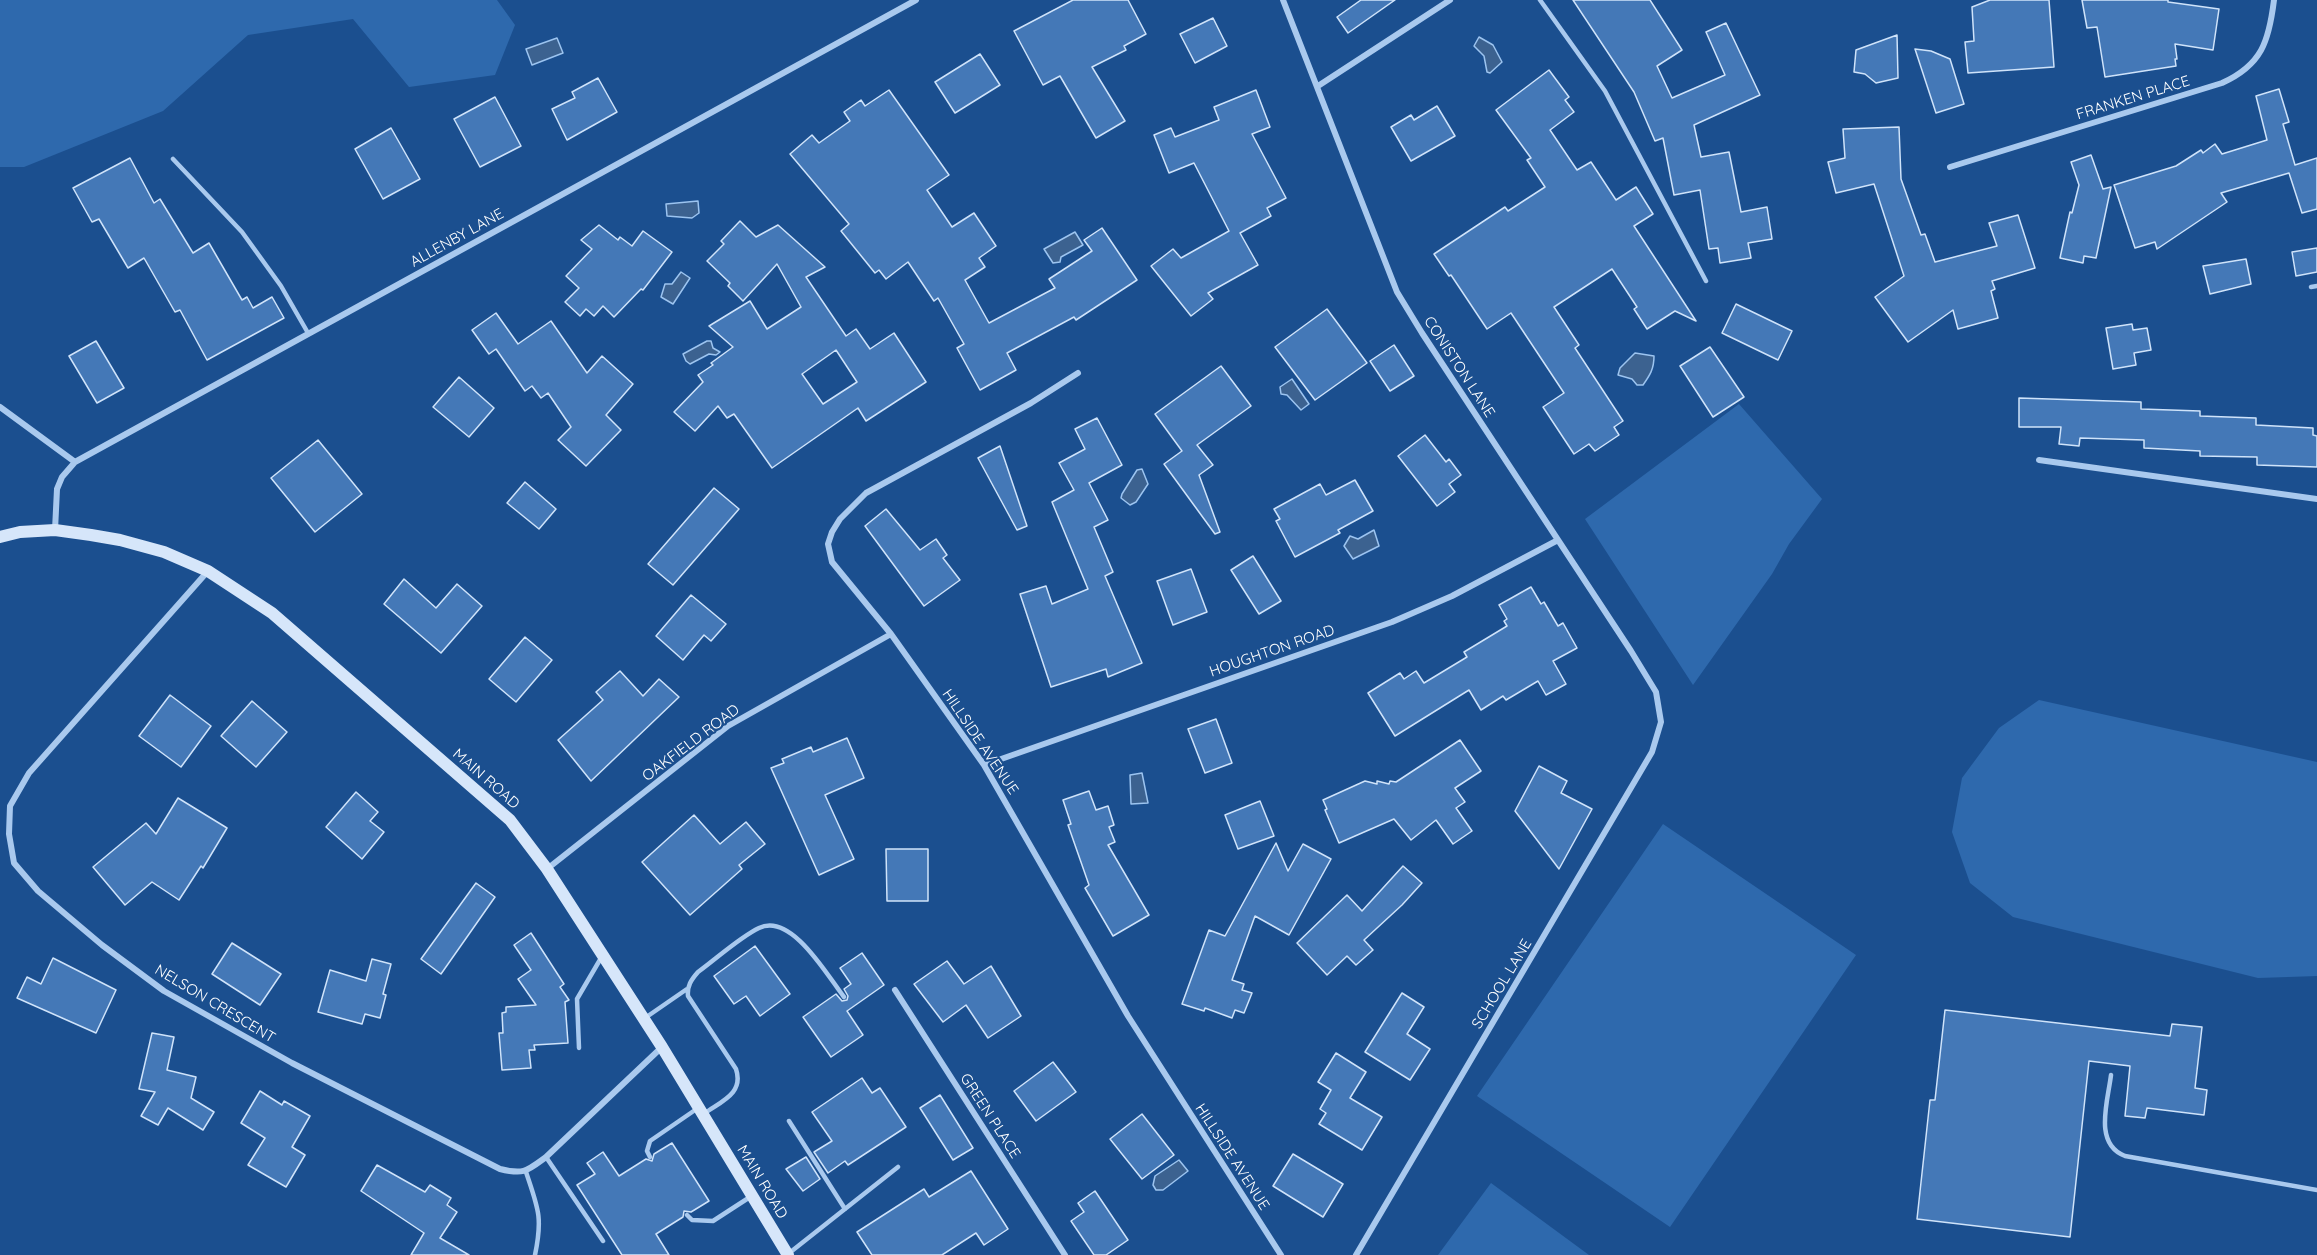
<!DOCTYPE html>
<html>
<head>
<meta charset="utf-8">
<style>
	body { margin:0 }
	canvas { display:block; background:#1b4f8f }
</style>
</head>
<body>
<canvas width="2317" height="1255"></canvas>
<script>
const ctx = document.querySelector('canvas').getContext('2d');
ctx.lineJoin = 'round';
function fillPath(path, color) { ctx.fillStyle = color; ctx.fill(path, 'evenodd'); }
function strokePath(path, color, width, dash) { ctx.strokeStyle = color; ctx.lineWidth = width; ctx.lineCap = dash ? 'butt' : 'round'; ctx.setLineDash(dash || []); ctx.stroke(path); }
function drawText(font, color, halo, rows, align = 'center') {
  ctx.font = font + ' Quicksand,sans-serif'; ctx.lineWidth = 4.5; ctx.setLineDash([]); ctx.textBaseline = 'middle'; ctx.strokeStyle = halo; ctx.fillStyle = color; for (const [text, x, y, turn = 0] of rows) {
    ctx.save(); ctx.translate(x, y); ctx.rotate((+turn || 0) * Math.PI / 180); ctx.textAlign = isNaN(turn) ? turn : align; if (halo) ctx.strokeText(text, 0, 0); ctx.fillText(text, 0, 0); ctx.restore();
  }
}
fillPath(new Path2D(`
	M0 0H497L515 25 495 75 409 87 353 19 248 35 163 111 24 167H0Z
	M1739 404 1822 499 1789 544 1772 574 1693 685 1585 519Z
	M2039 700 2317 762V976L2258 978 2013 917 1970 883 1952 832 1962 778 1999 728Z
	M1663 824 1856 955 1670 1227 1477 1096Z
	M1491 1183 1589 1255H1438Z`), '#2e69ad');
const water = new Path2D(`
	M1479 37 1493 45 1502 62 1490 73 1487 72 1484 56 1474 46Z
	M557 38 563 53 532 65 526 49Z
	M698 201 699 213 692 218 667 216 666 204Z
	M1075 232 1083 245 1061 257 1060 262 1053 263 1044 249Z
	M681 272 690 278 673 304 661 297 665 284H672Z
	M707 341H711L713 348 720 352 716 355 709 354 690 364 686 361 683 354Z
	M1635 353 1654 356C1654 369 1650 375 1643 385H1637L1632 379 1618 375 1620 368Z
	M1292 379 1309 404 1301 410 1287 395 1281 394 1280 387Z
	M1142 469 1148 484 1136 502 1130 505 1121 498 1122 494 1137 470Z
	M1374 530 1379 546 1353 559 1344 546 1350 536 1358 539Z
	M1142 773 1148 803 1131 804 1130 775Z
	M1179 1160 1188 1171 1163 1190H1156L1153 1185 1155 1176Z`);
fillPath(water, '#3c6290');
strokePath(water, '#9cc4f0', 1.5);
const building = new Path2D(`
	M1073 0H1128L1146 34 1124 46 1126 50 1092 67 1125 121 1096 138 1060 76 1043 85 1014 31Z
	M1361 0H1395L1348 33 1337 17Z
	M1573 0H1650L1682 50 1657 66 1672 98 1725 75 1706 32 1726 23 1760 95 1694 125 1701 157 1729 152 1741 212 1767 207 1772 239 1748 243 1751 258 1720 263 1718 248 1709 249 1700 190 1674 195 1663 138 1655 141 1634 92Z
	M1990 0H2049L2054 67 1968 73 1965 42 1974 41 1972 7Z
	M2082 0H2168V2L2219 9 2213 50 2175 44 2177 59H2175L2176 66 2105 77 2097 27 2087 28Z
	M1213 18 1227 46 1195 63 1180 34Z
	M1897 35 1898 78 1876 83 1865 74 1854 72 1856 50Z
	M1915 49 1931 51 1950 59 1964 104 1936 113Z
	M980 54 1000 85 955 113 935 82Z
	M1549 70 1569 97 1565 100 1574 112 1550 130 1577 170 1591 162 1616 200 1636 187 1653 214 1634 226 1696 321 1675 311 1647 329 1634 309 1637 307 1612 269 1554 307 1579 345 1575 348 1623 421 1614 427 1619 435 1595 451 1589 444 1574 454 1543 407 1564 393 1511 313 1487 329 1451 275 1449 276 1434 254 1505 207 1508 211 1545 187 1527 160 1531 158 1496 110Z
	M598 78 617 112 567 140 552 109 575 98 572 92Z
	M2279 89 2289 122 2283 124 2295 165 2317 158V209L2302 213 2289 173 2221 193 2227 202 2157 249 2155 242 2135 248 2114 185 2176 166 2201 150 2203 153 2215 144 2222 154 2267 140 2256 96Z
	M889 90 949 175 927 190 952 227 974 213 996 246 979 258 985 267 965 280 989 323 1055 288 1049 279 1092 251 1084 240 1102 228 1137 280 1076 320 1074 317 1007 353 1016 370 980 390 957 348 964 344 938 298 934 301 908 262 886 279 879 270 875 273 841 231 849 224 790 154 812 135 819 143 850 121 844 112 861 100 865 106Z
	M1256 90 1270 127 1252 134 1286 198 1267 208 1271 216 1240 233 1258 265 1208 293 1213 299 1191 316 1151 266 1173 249 1181 258 1229 231 1194 163 1169 173 1154 135 1171 128 1175 137 1219 120 1214 107Z
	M495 97 521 146 480 167 454 119Z
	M1437 106 1455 136 1411 161 1391 127 1411 115 1414 120Z
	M1899 127 1901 179 1921 235 1925 234 1935 262 1997 246 1989 223 2018 215 2035 268 1992 281 1995 289 1991 291 1998 318 1958 329 1953 310 1908 342 1875 297 1904 276 1874 184 1836 193 1828 162 1845 158 1843 129Z
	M391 128 420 179 383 199 355 149Z
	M2091 155 2103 189 2111 187 2096 258 2084 256 2083 263 2060 258 2070 212 2072 213 2079 185 2071 162Z
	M130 158 154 203 160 199 193 253 209 243 242 300 247 297 253 308 272 297 284 318 207 360 180 310 175 312 144 258 128 268 99 219 92 222 73 188Z
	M740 221 756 237 778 225 825 267 806 277 846 336 856 329 870 349 894 333 926 382 866 421 858 408 772 468 734 414 727 418 718 406 695 431 674 412 703 382 698 375 713 365 711 363 733 347 709 326 750 301 767 329 801 307 777 264 743 301 728 286 730 283 707 261 724 244 721 241ZM836 350 857 382 823 404 802 374Z
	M599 225 618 240 620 237 632 246 643 231 672 252 643 290 641 289 614 317 603 306 594 316 586 309 580 316 565 302 579 288 566 276 592 249 581 240Z
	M2317 248V272L2296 276 2292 252Z
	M2246 259 2251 284 2210 294 2203 266Z
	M1736 304 1792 331 1778 360 1722 333Z
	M1327 309 1367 363 1315 400 1275 347Z
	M496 313 518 344 551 321 587 373 602 356 633 384 606 415 621 430 586 466 558 440 571 427 548 393 541 398 532 386 525 391 496 349 489 354 472 330Z
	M2132 324 2133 330 2147 328 2151 350 2134 353 2136 365 2113 369 2106 328Z
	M96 341 124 388 97 403 69 356Z
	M1394 345 1414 376 1390 391 1370 361Z
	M1710 347 1744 397 1713 417 1680 366Z
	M1221 366 1251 406 1197 445 1213 465 1199 475 1220 532 1215 534 1164 464 1182 451 1155 414Z
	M459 377 494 408 469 437 433 407Z
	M2019 398 2141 402V409L2200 411V416L2256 418V425L2313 428V435L2317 436V467L2257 465V457L2200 456V451L2144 448V440L2080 438 2079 446 2059 444 2061 427H2019Z
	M1097 418 1122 465 1089 483 1108 520 1094 527 1113 572 1105 576 1142 663 1108 677 1106 669 1051 687 1020 594 1046 586 1052 604 1088 589 1052 502 1074 490 1059 463 1085 449 1075 429Z
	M1425 435 1446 462 1449 459 1461 475 1449 484 1455 492 1437 506 1398 456Z
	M318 440 362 494 315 532 271 478Z
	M1000 446 1027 526 1017 530 978 458Z
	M1355 480 1373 511 1338 530 1340 533 1295 557 1276 521 1280 519 1274 509 1320 484 1326 495Z
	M525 482 556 509 539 529 507 503Z
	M714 488 739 509 673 585 648 564Z
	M886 509 920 550 936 539 947 555 943 558 960 580 924 606 865 526Z
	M1253 556 1281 601 1259 614 1231 570Z
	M1191 569 1207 612 1173 625 1157 581Z
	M404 579 436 608 457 584 482 606 441 653 384 604Z
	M1531 587 1541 604 1544 602 1558 626 1563 623 1577 648 1553 661 1566 684 1546 695 1538 681 1506 700 1503 696 1481 710 1469 690 1395 736 1368 693 1400 673 1404 679 1416 671 1424 683 1467 657 1464 652 1507 626 1504 621 1507 619 1499 605Z
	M691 595 726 624 711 641 704 635 683 660 656 636Z
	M525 637 552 660 516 702 489 679Z
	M620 671 643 696 659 679 679 697 591 781 558 740 603 700 596 692Z
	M170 695 211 726 181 767 139 736Z
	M252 701 287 732 256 767 221 736Z
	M1216 719 1232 763 1205 773 1188 729Z
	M847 738 864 778 825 795 854 859 819 875 771 768 784 763 782 759 811 747 813 752Z
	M1460 740 1481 771 1455 788 1465 802 1456 808 1472 831 1453 844 1436 820 1411 840 1394 819 1339 843 1325 810 1327 809 1323 800 1365 781 1377 784V781L1389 784 1390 781 1396 782Z
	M1539 766 1567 781 1561 793 1592 809 1559 869 1515 811Z
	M1089 791 1096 810 1108 806 1114 825 1109 827 1115 842 1108 845 1149 915 1113 936 1085 888 1089 885 1068 825 1071 824 1063 800Z
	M356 792 378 812 370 821 384 832 362 859 326 827Z
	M178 798 227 828 203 868 201 866 179 900 152 882 125 905 93 867 146 823 156 834Z
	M1260 801 1274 836 1238 849 1225 815Z
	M694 815 720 844 746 822 765 844 739 865 742 869 690 915 642 862Z
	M1276 843 1288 871 1303 844 1331 859 1289 935 1255 916 1232 980 1244 984 1242 990 1252 993 1244 1013 1235 1010 1232 1018 1205 1008 1204 1011 1182 1004 1209 930 1225 936Z
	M886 849H928V901H887Z
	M1403 866 1422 883 1402 905 1364 940 1373 950 1356 965 1347 956 1327 975 1297 943 1347 895 1362 911Z
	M476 883 495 897 441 974 421 959Z
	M531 933 564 984 560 987 569 1000 565 1002 568 1043 534 1045 535 1050H529L531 1068 502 1070 499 1033H503L502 1013 506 1012V1007L536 1005 518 979 531 970 514 945Z
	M232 943 281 974 260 1005 212 974Z
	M755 946 790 994 760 1016 746 996 734 1004 714 976Z
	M862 953 884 985 847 1011 863 1035 831 1057 803 1017 836 994 842 1001 847 1000 848 996 844 989 851 984 840 968Z
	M53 958 116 990 96 1033 17 998 27 977 41 984Z
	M372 959 391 964 383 994 386 995 380 1018 365 1014 362 1024 318 1012 330 970 366 981Z
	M947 961 964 984 991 966 1021 1016 988 1038 966 1005 943 1022 914 984Z
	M1402 993 1424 1007 1407 1034 1430 1049 1410 1080 1365 1052Z
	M1945 1010 2170 1036 2172 1024 2202 1027 2195 1088 2207 1090 2204 1115 2147 1108 2145 1118 2125 1116 2130 1066 2089 1061 2070 1237 1917 1219 1930 1100H1935Z
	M152 1033 174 1037 167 1070 196 1077 191 1098 214 1112 203 1130 168 1108 158 1125 141 1116 155 1092 139 1089Z
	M1336 1053 1366 1072 1350 1098 1382 1117 1362 1150 1319 1124 1326 1113 1320 1109 1331 1090 1318 1082Z
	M1053 1062 1076 1092 1036 1121 1014 1091Z
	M862 1078 872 1093 880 1088 906 1127 848 1165 845 1161 828 1173 814 1152 832 1141 812 1112Z
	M260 1091 282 1105 284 1101 310 1116 292 1147 305 1155 286 1187 248 1165 265 1138 241 1123Z
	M940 1095 973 1148 953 1160 920 1108Z
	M1142 1114 1174 1155 1142 1179 1110 1139Z
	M672 1143 709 1201 691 1212 684 1211 683 1217 656 1234 669 1255H622L577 1185 595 1174 587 1163 603 1152 619 1176 646 1159 652 1161 654 1154Z
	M1293 1154 1343 1184 1323 1217 1273 1186Z
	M806 1157 820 1179 803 1191 786 1169Z
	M377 1165 425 1192 430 1185 451 1198 447 1205 457 1212 440 1238 469 1255H411L424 1233 361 1191Z
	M971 1171 1008 1229 984 1245 976 1233 942 1255H872L857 1232 924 1189 929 1197Z
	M1095 1191 1128 1240 1106 1255H1094L1071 1221 1084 1212 1078 1203Z`);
fillPath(building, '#4478b7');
strokePath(building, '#cfe3fa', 1.5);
strokePath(new Path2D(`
	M1540 0 1605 91 1706 281
	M173 159 242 232 281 286 308 333
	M2311 287 2317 286
	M645 1018 687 989
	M579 1048 577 999 601 958
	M2111 1075C2108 1101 2093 1144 2125 1156L2317 1190
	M705 1113C722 1101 744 1093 736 1069L688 996C687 986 691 980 698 972 716 959 740 937 759 928 791 912 827 975 844 997
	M789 1121 845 1209
	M546 1157 603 1241
	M650 1157 647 1151 650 1141 698 1108
	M526 1172C538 1208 543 1217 535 1255
	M687 1215 692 1220 713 1221 750 1197
	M788 1254 898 1167`), '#a9c9ee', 4.5);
strokePath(new Path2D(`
	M1283 0 1397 292 1422 333 1631 651 1656 692 1661 722 1652 752 1356 1255
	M1318 86 1450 0
	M1950 167 2222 83C2262 65 2269 41 2274 0
	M1078 373 1031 403 866 493 840 519 832 532 828 544 832 562 891 634 984 765 1128 1016 1281 1255
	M0 407 75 462
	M2039 460 2317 499
	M55 530 57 489 62 477 75 462 916 0
	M208 571 29 773 10 806 9 834 14 863 38 891 102 945 164 991 292 1063 500 1169C524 1175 527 1171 546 1157L662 1047
	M984 765 1392 622 1452 596 1558 540
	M547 869 728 726 891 634
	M895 990 1065 1255`), '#a9c9ee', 6);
strokePath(new Path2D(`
	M0 537 20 532 55 530 91 535 120 540 164 552 208 571 272 613 510 820 547 869 662 1047 788 1255`), '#d6e6fa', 12);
drawText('15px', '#fff', '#1b4f8f', [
	["FRANKEN PLACE",2133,98,-17],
	["ALLENBY LANE",457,238,-29],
	["CONISTON LANE",1459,367,57],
	["HOUGHTON ROAD",1272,651,-19],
	["HILLSIDE AVENUE",980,742,56],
	["OAKFIELD ROAD",691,743,-37],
	["MAIN ROAD",486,779,41],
	["SCHOOL LANE",1502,984,-59],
	["NELSON CRESCENT",215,1004,31],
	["GREEN PLACE",990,1116,57],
	["HILLSIDE AVENUE",1232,1157,57],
	["MAIN ROAD",762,1182,59]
]);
</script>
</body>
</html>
